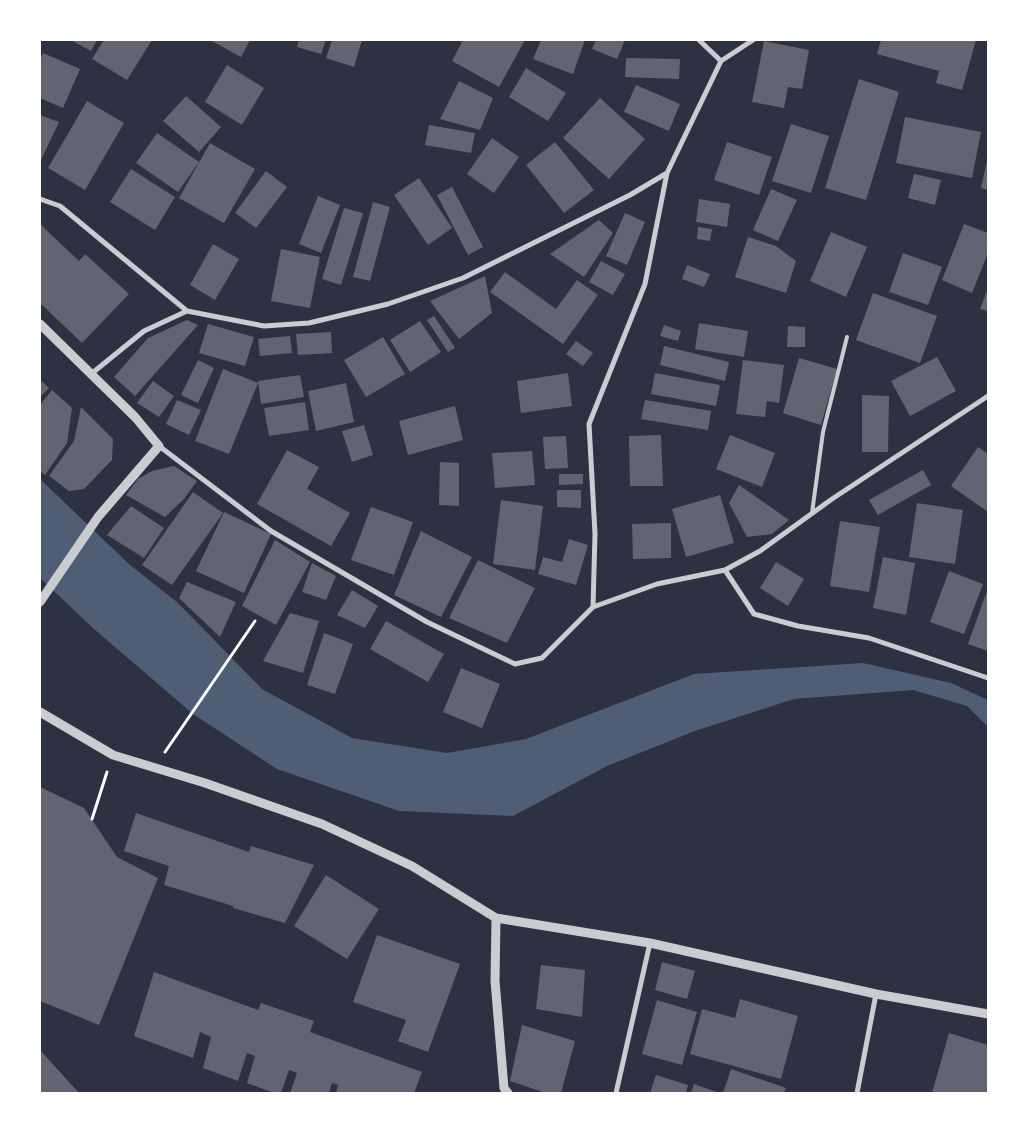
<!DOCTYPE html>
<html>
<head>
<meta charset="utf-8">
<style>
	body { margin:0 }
	#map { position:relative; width:1028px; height:1133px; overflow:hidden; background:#2d3142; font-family:"Alegreya Sans",sans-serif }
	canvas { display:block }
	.frame { position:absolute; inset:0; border:41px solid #fff; pointer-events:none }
</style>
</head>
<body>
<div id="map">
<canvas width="1028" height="1133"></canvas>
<div class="frame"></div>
</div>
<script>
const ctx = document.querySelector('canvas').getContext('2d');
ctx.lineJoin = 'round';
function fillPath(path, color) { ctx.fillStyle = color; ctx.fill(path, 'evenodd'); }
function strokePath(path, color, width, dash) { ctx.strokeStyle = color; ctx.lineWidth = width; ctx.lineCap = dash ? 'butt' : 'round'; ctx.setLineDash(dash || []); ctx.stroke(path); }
fillPath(new Path2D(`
	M40 479 130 565 177 602 262 689 352 738 447 753 526 739 694 674 863 663 951 683 988 700V727L967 706 913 690 794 699 695 731 607 766 513 816 399 811 277 769 193 714 94 629 40 578Z`), '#4f5d75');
fillPath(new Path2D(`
	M71 40H97L91 51Z
	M104 40H152L127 80 92 59Z
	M210 40H250L241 57Z
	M299 40H326L321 54 297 47Z
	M332 40H362L354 67 326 58Z
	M463 40H525L499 87 452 61Z
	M541 40H585L573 74 533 59Z
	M596 40H625L617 59 592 49Z
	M881 40H976L962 90 936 83 939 71 877 54Z
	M764 41 809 50 802 89 788 87 784 108 752 102Z
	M43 53 80 69 63 108 40 98V60Z
	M626 58 680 59 679 79 625 77Z
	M227 65 264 88 242 125 205 102Z
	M526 68 566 93 548 121 509 97Z
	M859 79 899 92 866 200 825 188Z
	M459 81 493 98 480 130 440 119Z
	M636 85 680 104 669 131 624 112Z
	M186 96 221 127 199 152 163 121Z
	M600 98 645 139 609 179 563 138Z
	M87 101 124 123 85 190 48 168Z
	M40 115 59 122 40 162Z
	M905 117 981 132 972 178 896 163Z
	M791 124 829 136 811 193 772 181Z
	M429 125 475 133 471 153 425 145Z
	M157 133 199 162 178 192 136 163Z
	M492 138 519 157 494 193 467 174Z
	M555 142 594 190 564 213 526 165Z
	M727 142 772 157 759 195 714 180Z
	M210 143 255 169 224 223 179 198Z
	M987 161H988V190L981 188Z
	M131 169 175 197 155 230 110 202Z
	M266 171 287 187 256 228 235 213Z
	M914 174 941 180 935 205 908 198Z
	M419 178 452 228 428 245 394 195Z
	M452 187 483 247 468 255 437 195Z
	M771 189 797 200 778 241 753 230Z
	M318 196 340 205 321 253 299 244Z
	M699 199 730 204 727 227 696 222Z
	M373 202 390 207 370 281 353 277Z
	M344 208 363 213 341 285 322 279Z
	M625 213 645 222 627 265 606 256Z
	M599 220 613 233 584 277 550 254Z
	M40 224 79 261 85 254 129 294 82 343 40 303Z
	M964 224 988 233V253L972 293 942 280Z
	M698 227 712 229 710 241 697 239Z
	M831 232 867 247 846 297 810 281Z
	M748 237 776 246 796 261 786 293 735 277Z
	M213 244 239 259 215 300 190 285Z
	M281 249 320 257 310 308 271 301Z
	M903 253 942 267 928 305 889 292Z
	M601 261 625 274 613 295 589 282Z
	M687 265 710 274 704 287 682 279Z
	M505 272 556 309 577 280 598 295 563 344 490 292Z
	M485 276 492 313 459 339 430 301Z
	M988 288V311L980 309Z
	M873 293 937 316 920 363 856 340Z
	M434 316 455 348 448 352 427 320Z
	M187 320 198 325 135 396 114 377 148 338Z
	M420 321 441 352 410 372 390 340Z
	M699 323 748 331 744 357 695 349Z
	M208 324 254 337 245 366 199 353Z
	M664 325 681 331 678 341 660 336Z
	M788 326 805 327V347H787Z
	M331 332 332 353 298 355 296 334Z
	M290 336 292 353 260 356 258 339Z
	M383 337 405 374 366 397 344 360Z
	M576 341 593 353 583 366 566 354Z
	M664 346 729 362 725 381 660 365Z
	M937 357 956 391 910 416 891 381Z
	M799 358 837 369 821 425 783 413Z
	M198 360 214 368 198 403 181 395Z
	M743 360 784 365 779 403 767 401 765 417 736 414Z
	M223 369 258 383 229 454 195 441Z
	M568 373 572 406 521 413 517 381Z
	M655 373 720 385 716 406 651 394Z
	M300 375 304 397 261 404 258 381Z
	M40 380 49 388 40 397Z
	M153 381 174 396 159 417 137 403Z
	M346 383 354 422 316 431 308 391Z
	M52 390 72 408 67 443 45 475 40 471V405Z
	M862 395 889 396 888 452H862Z
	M177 400 201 410 189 435 166 424Z
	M645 400 711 411 708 430 641 419Z
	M305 402 309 430 269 436 264 408Z
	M455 406 463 440 408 455 399 421Z
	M81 407 113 439 112 460 84 489 69 491 49 476 74 441Z
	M364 425 373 455 352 462 342 431Z
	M661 435 663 486H630L629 436Z
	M730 435 775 453 762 487 716 469Z
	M566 436 568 468 545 469 543 437Z
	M978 447 988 454V512L951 486Z
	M287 450 319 467 307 489 350 513 331 546 257 504Z
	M532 451 535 485 495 488 492 453Z
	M440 462 459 463V506L439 505Z
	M174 466 197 481 184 499 165 517 126 495 138 479 152 471Z
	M923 470 931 485 878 515 869 500Z
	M559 474H583V484L559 485Z
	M739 485 789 520 772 534 747 537 729 503Z
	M557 490H581V508L557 507Z
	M193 492 223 513 172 585 142 565Z
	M720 495 734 543 686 557 672 509Z
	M501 500 543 506 535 570 493 564Z
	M917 503 963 510 955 564 909 557Z
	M131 506 164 528 144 558 107 535Z
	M371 507 413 522 394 575 351 560Z
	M224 512 271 534 244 593 196 571Z
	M840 521 880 527 869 592 830 586Z
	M671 523V558L633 559 632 524Z
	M421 531 472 557 441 617 394 595Z
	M569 539 588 545 576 585 538 574 543 557 562 562Z
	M275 540 310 562 276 625 242 606Z
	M883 557 915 563 906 615 873 608Z
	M478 560 535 588 507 643 449 618Z
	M776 562 804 579 788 606 760 588Z
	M312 563 336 576 326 600 302 592Z
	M949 571 983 584 964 634 930 622Z
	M187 582 236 602 220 637 179 598Z
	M988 588V651L968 644Z
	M352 590 378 606 365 628 337 615Z
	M290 613 319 621 303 673 263 661Z
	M386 621 444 654 428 682 370 649Z
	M324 633 353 644 335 694 307 685Z
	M461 668 500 684 482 728 443 712Z
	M40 787 84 808 117 857 158 878 99 1025 40 1001Z
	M136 813 249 852 251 846 314 865 285 923 233 908V906L164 885 169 866 124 851Z
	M326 875 379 909 347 959 294 926Z
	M377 935 460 964 428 1052 398 1041 406 1020 353 1002Z
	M662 962 695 971 687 999 655 990Z
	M541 965 585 970 582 1017 536 1009Z
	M154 972 258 1010 261 1003 314 1021 310 1032 422 1072 414 1093H336L338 1085 332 1083 329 1093H290L297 1073 289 1070 281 1093H274L247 1083 255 1056 247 1053 238 1081 203 1068 211 1037 200 1032 193 1058 134 1036Z
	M740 999 798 1016 781 1079 690 1054 702 1009 735 1018Z
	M657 1000 697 1012 682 1065 642 1054Z
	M522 1025 575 1041 561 1093H546L510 1081Z
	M949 1033 988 1045V1093H932Z
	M40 1050 79 1093H40Z
	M731 1069 786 1088 784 1093H723Z
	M656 1075 688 1085 686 1093H650Z
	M694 1084 719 1093H691Z`), '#626471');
strokePath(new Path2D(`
	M165 752 255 621
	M92 819 107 772`), '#fff', 3);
strokePath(new Path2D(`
	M812 513 823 432 847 337`), '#caccd0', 4);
strokePath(new Path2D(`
	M699 40 721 61
	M721 61 753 40
	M40 199 60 206 187 311 264 326 309 323 388 304 463 278 630 195 667 173
	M91 374 144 331 187 311
	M159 446 271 531 427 622 515 664 542 658 593 607 657 584 725 570 760 551 832 499 988 396
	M725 570 754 614 798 626 869 638 988 678
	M593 607 595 534 589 424 645 284 667 173 721 61
	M616 1093 650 943
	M857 1093 876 994`), '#caccd0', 5);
strokePath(new Path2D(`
	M40 324 135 417 159 446 98 517 40 602
	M40 712 113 755 205 783 322 824 412 866 496 918 650 943 876 994 988 1014
	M496 918 495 981 504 1088 508 1093`), '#caccd0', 9);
</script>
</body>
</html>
